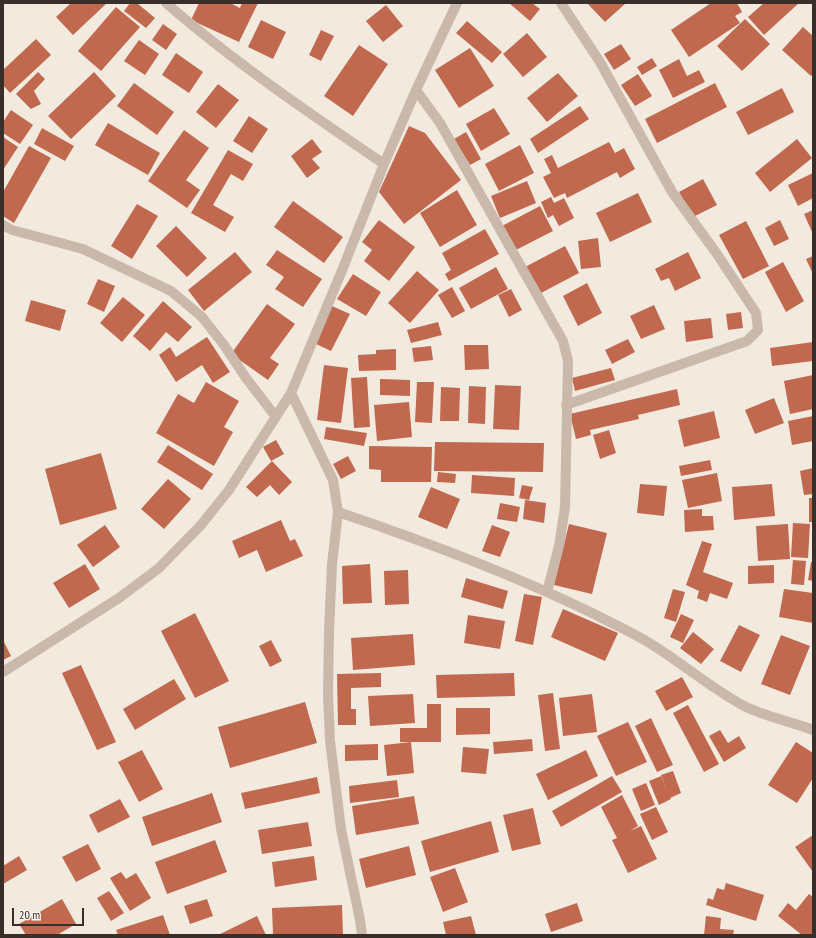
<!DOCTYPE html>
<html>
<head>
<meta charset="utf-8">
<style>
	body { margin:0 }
	#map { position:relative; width:816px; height:938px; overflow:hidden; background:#f2e9df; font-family:"PT Sans Narrow",sans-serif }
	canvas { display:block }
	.frame { position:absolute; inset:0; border:4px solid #382e2a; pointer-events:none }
	.scale { position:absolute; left:12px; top:908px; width:72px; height:18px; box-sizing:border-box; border:2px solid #382e2a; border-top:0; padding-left:5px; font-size:12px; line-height:14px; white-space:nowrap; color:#382e2a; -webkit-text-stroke:3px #f9f3ec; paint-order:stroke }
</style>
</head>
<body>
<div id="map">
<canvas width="816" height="938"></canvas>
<div class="frame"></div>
<div class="scale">20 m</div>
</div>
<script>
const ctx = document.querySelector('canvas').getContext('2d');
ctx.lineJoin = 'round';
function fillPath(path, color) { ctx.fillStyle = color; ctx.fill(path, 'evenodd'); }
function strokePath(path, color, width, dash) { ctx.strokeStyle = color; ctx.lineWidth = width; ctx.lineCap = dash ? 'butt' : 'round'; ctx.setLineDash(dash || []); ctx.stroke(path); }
fillPath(new Path2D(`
	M71 3H105L106 4 73 35 56 17Z
	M130 3H137L155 18 146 28 124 11Z
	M199 3H230L240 8 242 3H258L239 42 191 20Z
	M509 3H532L540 9 530 21Z
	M587 3H626L605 22Z
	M711 3H737L742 12 735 16 740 23 689 57 671 30Z
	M764 3H799L764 35 748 17Z
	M386 5 403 26 383 42 366 21Z
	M116 7 140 27 101 71 78 51Z
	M745 19 770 44 742 71 717 46Z
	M261 20 286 32 273 59 248 47Z
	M467 21 502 52 492 63 456 33Z
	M163 24 177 34 166 50 152 40Z
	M803 27 813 36V73L811 76 782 50Z
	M321 30 334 36 321 61 309 55Z
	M527 33 547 57 523 77 503 54Z
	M36 39 51 55 10 93 3 85V70Z
	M139 40 159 54 145 75 124 61Z
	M621 44 631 59 614 70 604 54Z
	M359 45 388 64 353 116 324 96Z
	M470 48 494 86 459 108 435 70Z
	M176 53 203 72 189 93 162 75Z
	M652 58 657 66 642 75 637 67Z
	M679 59 687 76 699 70 705 82 673 98 659 70Z
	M38 72 45 79 34 91 41 104 31 109 16 94Z
	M94 72 116 96 71 139 48 116Z
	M558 73 578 96 547 122 527 98Z
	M638 74 652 96 635 106 621 85Z
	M134 83 174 112 157 135 117 106Z
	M715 83 727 107 657 143 645 119Z
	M218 84 239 100 216 128 196 112Z
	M782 88 794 112 748 135 736 112Z
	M580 106 589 119 538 153 530 139Z
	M494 108 510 134 481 151 466 124Z
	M11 110 33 125 20 144 3 133V122Z
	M249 116 268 129 252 153 233 141Z
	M108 123 160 153 148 175 95 145Z
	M409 126 425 133 461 180 404 224 379 192Z
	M42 128 74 146 65 161 34 144Z
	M184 130 209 148 186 180 200 190 187 208 148 181Z
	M466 132 481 159 470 165 454 139Z
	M3 137 18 147 3 170Z
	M312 139 322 152 312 159 320 168 307 178 291 156Z
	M797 139 812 158 770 192 755 173Z
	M609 142 615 153 624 148 635 169 620 178 617 172 567 198 565 193 554 198 543 177 551 173 544 159 552 155 558 168Z
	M520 145 534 173 499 191 485 164Z
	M29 146 51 158 14 223 3 216V192Z
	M228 150 253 164 243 181 231 174 213 205 234 217 225 232 191 213Z
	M813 173V198L798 206 788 185Z
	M703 179 717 205 693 217 679 192Z
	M527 181 536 203 500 218 491 196Z
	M457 190 477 225 440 247 420 213Z
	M638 193 652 222 610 242 596 213Z
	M551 197 554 203 564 198 574 218 559 226 553 215 548 218 541 202Z
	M293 201 343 237 324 263 274 227Z
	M137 204 158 216 132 259 111 246Z
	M540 206 553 231 514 251 502 226Z
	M813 210V231L812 232 804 214Z
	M379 220 415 247 389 281 364 261 372 250 362 242Z
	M780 220 789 239 774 246 765 228Z
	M746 221 769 266 743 279 719 235Z
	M176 226 207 258 187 277 156 246Z
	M485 229 499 254 449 281 445 274 451 270 442 253Z
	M598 238 601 267 581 269 578 241Z
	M565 246 579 273 539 294 525 267Z
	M277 250 322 279 303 307 275 289 284 277 266 265Z
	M235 252 252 272 204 311 188 290Z
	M688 252 701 278 675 291 669 278 661 281 655 269Z
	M813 256V274L806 259Z
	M783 262 804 301 786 312 765 272Z
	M496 267 508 289 471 309 459 288Z
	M417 271 439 290 410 323 388 303Z
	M353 274 381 292 366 316 337 299Z
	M98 279 115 286 104 312 87 304Z
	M587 283 602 313 578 326 563 296Z
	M452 287 465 311 452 318 438 295Z
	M511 289 522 310 509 317 498 295Z
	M123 297 145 315 122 342 100 323Z
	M31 300 66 310 60 331 25 321Z
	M163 301 192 327 178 342 166 332 150 351 133 336Z
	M267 304 295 324 270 358 279 364 268 380 231 354Z
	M654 305 665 329 641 339 630 316Z
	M332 306 350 314 331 351 314 343Z
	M741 312 743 328 728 330 726 314Z
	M711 318 713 338 686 342 684 321Z
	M438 322 442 335 411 343 407 330Z
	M207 337 230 372 213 383 202 365 176 382 159 355 170 347 176 357Z
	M628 339 635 352 612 364 605 350Z
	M813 342V361L772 366 770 348Z
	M464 345H488L489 369 465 370Z
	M431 346 433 360 414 362 412 348Z
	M396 349V370L359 371 358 355 376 354V350Z
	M324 365 348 368 341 423 317 420Z
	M611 368 615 380 575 391 572 378Z
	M813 375V409L790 414 784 381Z
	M367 377 370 427 354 428 351 378Z
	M380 379 410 380V396L380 395Z
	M206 382 239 401 224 427 233 432 214 466 156 433 178 394 194 403Z
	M417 382H434L432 423 415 422Z
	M495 385 521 386 519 430 493 429Z
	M469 386 486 387 485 424 468 423Z
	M441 387 460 388 459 421H440Z
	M677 389 680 405 638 415 639 419 590 430 591 435 576 439 570 414Z
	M774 398 784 423 755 434 745 410Z
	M409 402 412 437 377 441 374 405Z
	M714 411 720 438 684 447 678 420Z
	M813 416V441L792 445 788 421Z
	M326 427 367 433 364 446 324 439Z
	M609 430 616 453 600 459 593 435Z
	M276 440 284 454 271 461 263 447Z
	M435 442 544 443 543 472 434 471Z
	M168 445 213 474 202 490 157 462Z
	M369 446 432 447 431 482H381V470L369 469Z
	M101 453 117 509 60 525 45 469Z
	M348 456 356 471 341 479 333 464Z
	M710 460 712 470 681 476 679 466Z
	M272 461 292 482 279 495 270 485 257 497 246 487Z
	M813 468V494L804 495 800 471Z
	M438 472 456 474 455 483 437 482Z
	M717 473 722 501 688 508 682 480Z
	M472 475 515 478 514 496 471 493Z
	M168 479 191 499 164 529 141 509Z
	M640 484 667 486 664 516 637 513Z
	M772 484 775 516 734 520 732 487Z
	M522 485 533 487 529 500 519 498Z
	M431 487 460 499 447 529 418 517Z
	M809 498H813V522H809Z
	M525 500 546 503 544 523 523 519Z
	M500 503 520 507 517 522 497 519Z
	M702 509V516H713L714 530 685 532 684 510Z
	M281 520 290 541 295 539 303 556 266 572 257 550 239 558 232 541Z
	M793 523 810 524 808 558 791 557Z
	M569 524 607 533 592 594 554 585Z
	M788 524 790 559 758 561 756 526Z
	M105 525 120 547 93 567 77 545Z
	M492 525 510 532 500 557 482 551Z
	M702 541 712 544 703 572 733 583 727 599 710 593 707 602 697 598 699 591 686 585Z
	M793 560 806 561 804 585 791 584Z
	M811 562H813V581L808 580Z
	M85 564 100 589 69 608 53 583Z
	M370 564 372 603 343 604 342 566Z
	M774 565V583L748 584V566Z
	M408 570 409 604 385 605 384 571Z
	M466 578 508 591 503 609 461 597Z
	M673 589 685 592 676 622 664 618Z
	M784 589 813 593V623L779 617Z
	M524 594 542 597 533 645 515 641Z
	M563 609 618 633 605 661 551 637Z
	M195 613 229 681 195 698 161 631Z
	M681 614 694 620 683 643 670 637Z
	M468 615 505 621 500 649 464 643Z
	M739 625 760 635 741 672 720 661Z
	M693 632 714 649 701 664 680 648Z
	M413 634 415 665 353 670 351 638Z
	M781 635 810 646 790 695 761 684Z
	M3 640 11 656 3 660Z
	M271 640 282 661 270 667 259 646Z
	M81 665 116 742 97 750 62 673Z
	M381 673V687L351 688V709H356V725H338L337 674Z
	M514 673 515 696 437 698 436 675Z
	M682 677 693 697 666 711 655 691Z
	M174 679 186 699 135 730 123 709Z
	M553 693 560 749 545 751 538 695Z
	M413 694 415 723 370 726 368 696Z
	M592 694 597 732 563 736 559 698Z
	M305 702 317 743 230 768 218 727Z
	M427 704H441V742H400V728H427Z
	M688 705 719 764 704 772 673 713Z
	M456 708H490V734L456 735Z
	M651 718 673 765 657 772 635 726Z
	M628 722 647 762 616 776 597 736Z
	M720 730 728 743 739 736 746 748 724 762 709 736Z
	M532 739 533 751 494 754 493 742Z
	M411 742 414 773 387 776 384 745Z
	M796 742 813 753V778L797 803 768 785Z
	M378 744V760L345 761V745Z
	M463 747 489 749 486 774 461 772Z
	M142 750 163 789 139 802 118 762Z
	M586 750 598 776 548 800 536 774Z
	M673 771 681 793 670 798 671 799 659 805 649 781 661 776 668 793 661 775Z
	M612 776 622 792 561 827 552 811Z
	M317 777 320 793 245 809 241 793Z
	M397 780 399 797 350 803 349 786Z
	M646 783 655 805 641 811 632 789Z
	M212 793 222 822 152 846 142 817Z
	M622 795 638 826 630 831 641 826 657 859 628 873 612 840 617 838 601 807Z
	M414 796 419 824 356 835 352 806Z
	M120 799 130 817 98 833 89 815Z
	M656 807 668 832 652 840 640 814Z
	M533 808 541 844 512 851 503 815Z
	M491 821 499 852 430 872 421 841Z
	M308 822 312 846 262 854 258 830Z
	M813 835V872L795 847Z
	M215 840 227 872 167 894 155 862Z
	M88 844 101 869 76 882 62 857Z
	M409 846 416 875 366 888 359 859Z
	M19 856 27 870 3 884V866Z
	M314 856 317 880 275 887 272 862Z
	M455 868 468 902 443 912 430 877Z
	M121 872 126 879 136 873 151 898 130 911 110 878Z
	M726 883 764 895 756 921 706 905 708 898 713 900 717 888 724 890Z
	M109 891 124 913 111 921 97 898Z
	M809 894 813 897V935H802L778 916 788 903 796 910Z
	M62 899 76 924 57 935H26L19 924Z
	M207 899 213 916 190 924 184 906Z
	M577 903 583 921 551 932 545 914Z
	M342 905 343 935H273L272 908Z
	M163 915 170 935H118L116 930Z
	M257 916 266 935H218Z
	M471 916 476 935H446L443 922Z
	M706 916 721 918 720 929 734 930 733 935H704Z`), '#c0694f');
strokePath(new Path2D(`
	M166 3C234 62 309 113 384 164
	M561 3 600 62 672 192 717 254 756 313 758 330 747 341 566 405
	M416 90 440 123 563 341 568 361 565 507 559 546 547 592
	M3 225 12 230 83 249 171 291 202 317 224 345 246 378 276 417
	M291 393 333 480 338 512 332 564 329 632 328 694 330 741 341 829 360 920 362 935
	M338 512C424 541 510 573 592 613 611 623 632 632 651 644 682 663 712 689 744 706 766 717 790 721 813 730
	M3 672 119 598 159 568 201 525 229 490 291 393 343 268 384 164 416 90 457 3`), '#cab9ab', 10);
</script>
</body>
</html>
